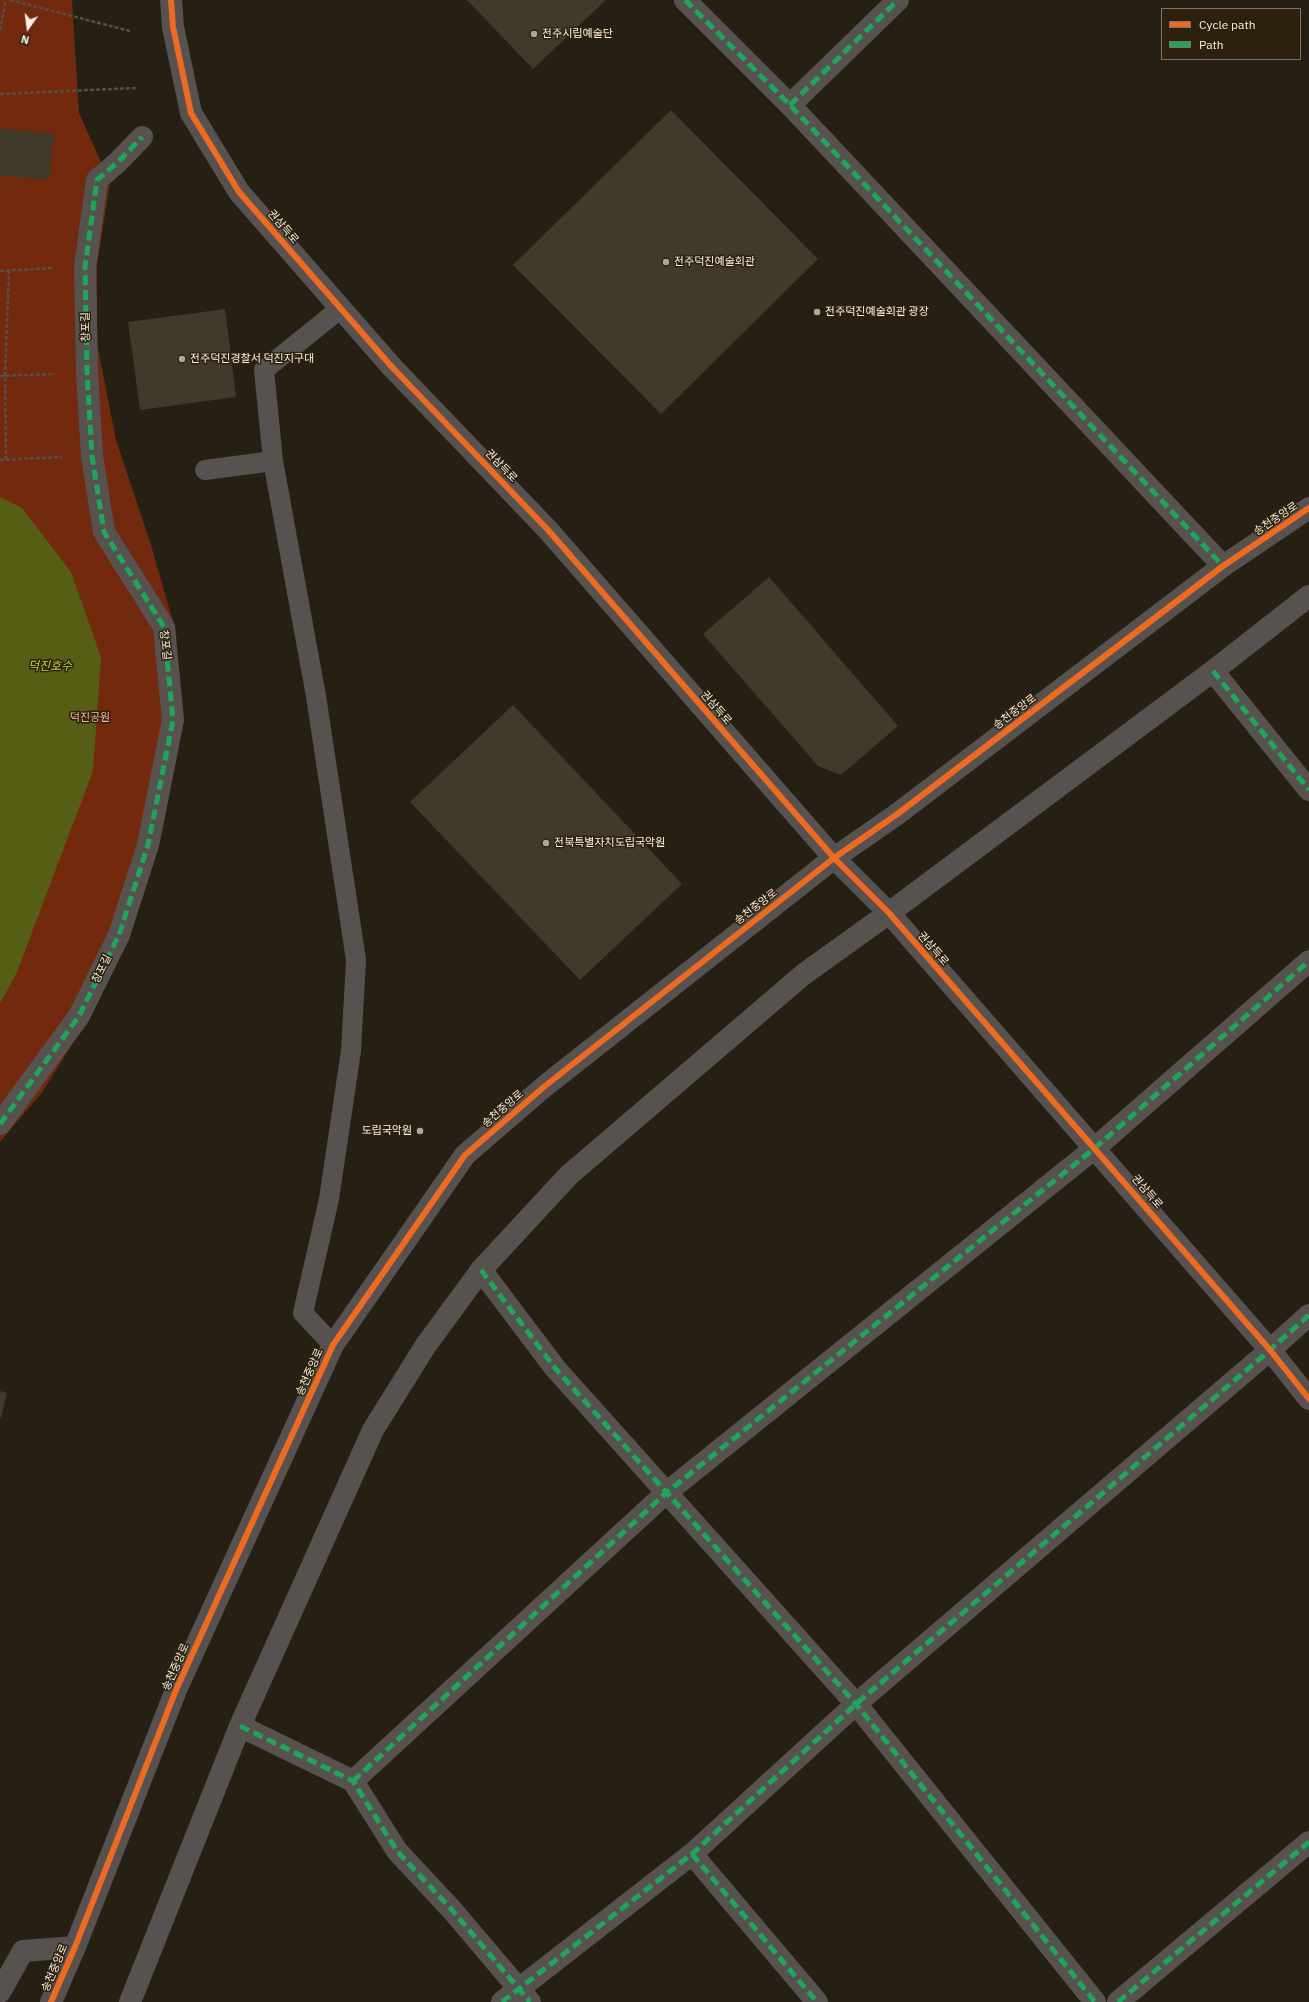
<!DOCTYPE html>
<html>
<head>
<meta charset="utf-8">
<style>
	body { margin:0 }
	#map { position:relative; width:1309px; height:2002px; overflow:hidden; background:#261f14; font-family:"IBM Plex Sans",sans-serif }
	canvas { display:block }
	.legend { position:absolute; left:1161px; top:8px; width:140px; height:52px; box-sizing:border-box; background:#2d210d; border:1px solid #7f7463; margin:0; padding:5px 7px; list-style:none; font-size:12px; color:#f9f0e4 }
	.legend li { display:flex; align-items:center; gap:8px; height:20px }
	.legend b { width:20px; border:1px solid #7f7463 }
	.north { position:absolute; left:8px; top:8px; width:40px; height:40px; -webkit-text-stroke:3px #2d210d; paint-order:stroke; rotate:194deg; font-size:11px; font-weight:700; line-height:16px; text-align:center; color:#f9f0e4 }
	.north::after { content:''; display:block; margin:auto; width:14px; height:18px; background:#f9f0e4; clip-path:polygon(50% 0,100% 100%,50% 72%,0 100%) }
</style>
</head>
<body>
<div id="map">
<canvas width="1309" height="2002"></canvas>
<ul class="legend">
<li><b style="height:5px;background:#ed6a23"></b>Cycle path</li>
<li><b style="height:5px;background:#20a55d"></b>Path</li>
</ul>
<div class="north">N</div>
</div>
<script>
const ctx = document.querySelector('canvas').getContext('2d');
ctx.lineJoin = 'round';
function fillPath(path, color) { ctx.fillStyle = color; ctx.fill(path, 'evenodd'); }
function strokePath(path, color, width, dash) { ctx.strokeStyle = color; ctx.lineWidth = width; ctx.lineCap = dash ? 'butt' : 'round'; ctx.setLineDash(dash || []); ctx.stroke(path); }
function drawText(font, color, halo, rows, align = 'center') {
  ctx.font = font + ' "IBM Plex Sans","Noto Sans KR",sans-serif'; ctx.lineWidth = 3; ctx.setLineDash([]); ctx.textBaseline = 'middle'; ctx.strokeStyle = halo; ctx.fillStyle = color; for (const [text, x, y, turn = 0] of rows) {
    ctx.save(); ctx.translate(x, y); ctx.rotate((+turn || 0) * Math.PI / 180); ctx.textAlign = isNaN(turn) ? turn : align; if (halo) ctx.strokeText(text, 0, 0); ctx.fillText(text, 0, 0); ctx.restore();
  }
}
fillPath(new Path2D(`
	M0 0H72L79 113 110 182 97 265V343L116 440 151 545 176 632 180 737 163 827 140 906 94 1009 43 1091 0 1142Z`), '#73290d');
fillPath(new Path2D(`
	M0 497 22 508 71 572 101 657 93 771 17 972 0 1003Z`), '#565e16');
fillPath(new Path2D(`
	M467 0H606L533 69Z
	M671 110 818 259 661 414 513 265Z
	M0 128 54 134 49 180 0 175Z
	M225 309 236 397 140 410 128 322Z
	M769 577 898 726 841 775 818 766 703 634Z
	M513 705 682 884 580 980 410 802Z
	M0 1391 7 1393 1 1418H0Z`), '#403a2b');
strokePath(new Path2D(`
	M10 0 130 31
	M0 30 6 0
	M0 94 136 88
	M0 271 53 268
	M0 376 55 374
	M0 460 61 457
	M6 460 5 376 9 270`), '#544f4a', 2.5, [4, 2]);
strokePath(new Path2D(`
	M205 470 273 461
	M333 1345 303 1313 329 1199 351 1051 356 960 316 696 273 461 264 370 341 308`), '#57524f', 20);
strokePath(new Path2D(`
	M0 1124 79 1016 119 935 148 845 173 720 164 627 104 532 92 456 87 372 85 267 97 180 118 162 142 137`), '#57524f', 22);
strokePath(new Path2D(`
	M171 0 173 27 191 113 239 192 391 366 548 530 834 858 889 913 1270 1350 1309 1399
	M685 0 790 105 1223 566
	M790 105 898 0
	M1213 671 1309 790
	M481 1270 555 1368 856 1704 1095 2002
	M240 1726 353 1781 397 1851 452 1910 530 2002
	M353 1781 666 1493 1095 1148 1309 961
	M692 1854 817 2002
	M502 2002 692 1854 856 1704 1270 1350 1309 1315
	M1118 2002 1309 1842`), '#57524f', 22);
strokePath(new Path2D(`
	M0 1992 23 1951 75 1947
	M51 2002 75 1947 176 1690 333 1345 465 1155 545 1086 834 858 896 815 1223 566 1309 508
	M130 2002 240 1726 373 1430 426 1345 481 1270 569 1175 804 974 889 913 1213 671 1309 596`), '#57524f', 22);
strokePath(new Path2D(`
	M685 0 790 105 1223 566
	M790 105 898 0
	M1213 671 1309 790
	M0 1124 79 1016 119 935 148 845 173 720 164 627 104 532 92 456 87 372 85 267 97 180 118 162 142 137
	M481 1270 555 1368 856 1704 1095 2002
	M240 1726 353 1781 397 1851 452 1910 530 2002
	M353 1781 666 1493 1095 1148 1309 961
	M692 1854 817 2002
	M502 2002 692 1854 856 1704 1270 1350 1309 1315
	M1118 2002 1309 1842`), '#20a55d', 5, [10, 5]);
strokePath(new Path2D(`
	M171 0 173 27 191 113 239 192 391 366 548 530 834 858 889 913 1270 1350 1309 1399
	M51 2002 75 1947 176 1690 333 1345 465 1155 545 1086 834 858 896 815 1223 566 1309 508`), '#ed6a23', 6);
for (const [x, y, r, color] of [
	[534,34,4,"#afa79b"],
	[666,262,4,"#afa79b"],
	[817,312,4,"#afa79b"],
	[182,359,4,"#afa79b"],
	[546,843,4,"#afa79b"],
	[420,1131,4,"#afa79b"]
]) { const dot = new Path2D(); dot.arc(x, y, r, 0, 2 * Math.PI); ctx.fillStyle = color; ctx.fill(dot); strokePath(dot, '#2d210d', 1.5); }
drawText('11px', '#f9f0e4', '#2d210d', [
	["전주시립예술단",542,34],
	["전주덕진예술회관",674,262],
	["전주덕진예술회관 광장",825,312],
	["전주덕진경찰서 덕진지구대",190,359],
	["전북특별자치도립국악원",554,843],
	["도립국악원",412,1131,"right"]
], 'left');
drawText('11px', '#f9f0e4', '#2d210d', [
	["권삼득로",283,227,49],
	["창포길",86,327,-91],
	["권삼득로",501,466,46],
	["송천중앙로",1276,519,-34],
	["창포길",165,645,83],
	["권삼득로",716,708,49],
	["송천중앙로",1015,712,-37],
	["송천중앙로",756,907,-38],
	["권삼득로",933,949,49],
	["창포길",102,969,-64],
	["송천중앙로",503,1109,-41],
	["권삼득로",1147,1192,49],
	["송천중앙로",310,1372,-66],
	["송천중앙로",176,1667,-66],
	["송천중앙로",55,1968,-67]
]);
drawText('11px', '#ffb59e', '#2d210d', [
	["덕진공원",90,718]
]);
drawText('italic 12px', '#bfd04e', '#2d210d', [
	["덕진호수",50,667]
]);
</script>
</body>
</html>
